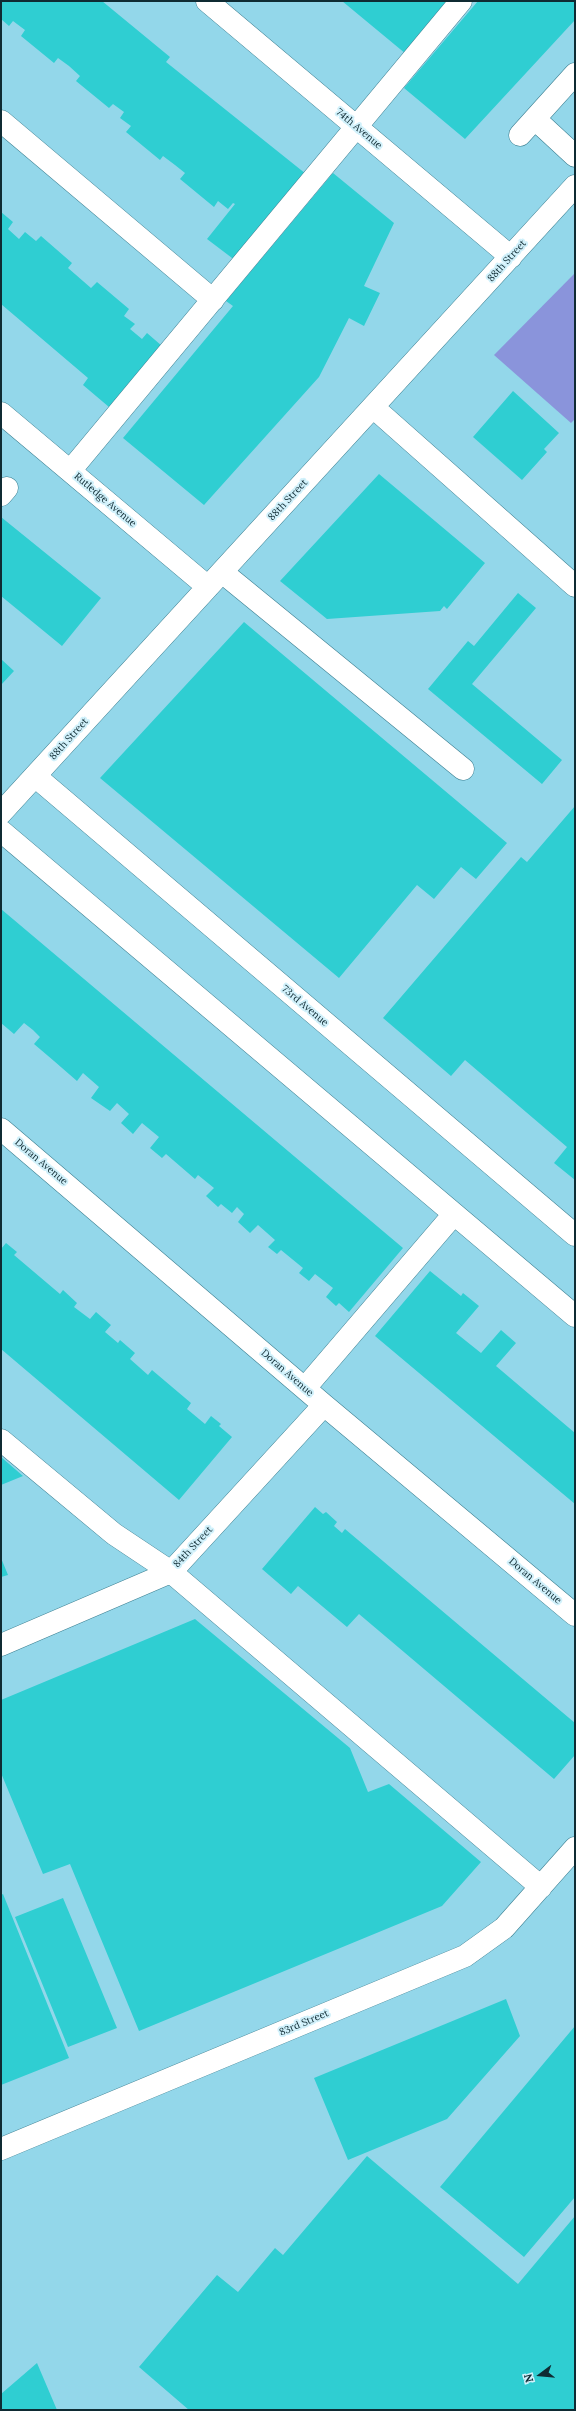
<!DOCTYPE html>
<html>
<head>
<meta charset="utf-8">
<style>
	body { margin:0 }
	#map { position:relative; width:576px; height:2411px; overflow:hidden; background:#93d7ea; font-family:Lora,serif }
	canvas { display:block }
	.frame { position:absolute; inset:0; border:2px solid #0f2b33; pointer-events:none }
	.north { position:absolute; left:520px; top:2355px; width:40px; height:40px; -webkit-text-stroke:3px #d1f1fb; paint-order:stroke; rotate:254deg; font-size:11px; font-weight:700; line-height:16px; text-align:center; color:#0f2b33 }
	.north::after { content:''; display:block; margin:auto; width:14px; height:18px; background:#0f2b33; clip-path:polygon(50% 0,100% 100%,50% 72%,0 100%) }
</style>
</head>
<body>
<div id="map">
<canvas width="576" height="2411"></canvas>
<div class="frame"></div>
<div class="north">N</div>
</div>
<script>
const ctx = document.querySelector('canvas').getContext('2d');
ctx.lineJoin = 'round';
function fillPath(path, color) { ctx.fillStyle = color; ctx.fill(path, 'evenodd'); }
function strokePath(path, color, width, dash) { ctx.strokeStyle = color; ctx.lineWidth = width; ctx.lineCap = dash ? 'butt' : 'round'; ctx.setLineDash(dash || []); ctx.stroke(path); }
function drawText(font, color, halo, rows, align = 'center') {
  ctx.font = font + ' Lora,serif'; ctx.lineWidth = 4; ctx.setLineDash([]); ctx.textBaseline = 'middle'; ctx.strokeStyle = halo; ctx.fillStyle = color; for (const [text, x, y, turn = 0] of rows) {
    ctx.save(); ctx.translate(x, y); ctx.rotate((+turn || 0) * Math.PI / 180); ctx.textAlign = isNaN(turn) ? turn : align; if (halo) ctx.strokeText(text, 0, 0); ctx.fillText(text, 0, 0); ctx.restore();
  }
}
fillPath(new Path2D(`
	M575 273V419L571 423 494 355Z`), '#8a94db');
fillPath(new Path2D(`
	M1 1H102L170 57 166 62 306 174 236 261 207 239 235 204 233 203 228 209 218 201 214 207 180 179 185 173 175 165 163 156 160 160 126 132 131 126 120 118 124 112 113 104 109 108 76 81 80 76 69 66 58 58 54 63 21 36 25 30 13 21 9 26 1 19Z
	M342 1H444L448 4 406 54Z
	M478 1H575V20L465 139 404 88Z
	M333 173 394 223 364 286 380 293 364 326 349 318 319 377 204 505 123 438 233 306 226 301Z
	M1 212 13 222 8 229 19 239 25 232 36 241 41 236 72 263 68 268 91 288 97 282 129 309 124 316 135 324 130 329 142 339 147 333 162 346 109 407 83 385 88 378 1 304Z
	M513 391 559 433 544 449 547 452 522 480 473 437Z
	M379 474 485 563 447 609 444 606 440 611 327 619 280 581Z
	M1 517 101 598 62 646 1 596Z
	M518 593 536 608 472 684 562 760 542 784 428 689 468 641 474 646Z
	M244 622 507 843 476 879 461 867 434 899 417 885 339 978 100 778Z
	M1 659 14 671 1 685Z
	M575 806V1180L554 1163 567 1147 465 1060 451 1076 383 1018 521 857 527 862Z
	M1 909 403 1248 349 1312 339 1303 336 1306 326 1297 333 1288 315 1274 309 1281 299 1273 303 1268 281 1250 277 1254 268 1247 275 1240 258 1225 250 1233 238 1222 244 1214 237 1207 232 1213 221 1204 218 1207 206 1196 214 1188 198 1175 195 1179 166 1154 162 1158 150 1148 159 1137 142 1123 133 1134 121 1123 129 1114 117 1103 110 1111 91 1098 99 1087 83 1073 77 1081 54 1061 34 1044 40 1037 33 1030 24 1023 14 1034 1 1023Z
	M6 1243 17 1252 14 1255 60 1294 63 1290 77 1303 74 1307 90 1319 96 1312 111 1325 105 1332 118 1343 120 1340 135 1353 130 1359 148 1375 152 1370 191 1403 187 1409 205 1424 211 1416 221 1424 219 1426 232 1437 179 1500 1 1349V1249Z
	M430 1271 461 1296 463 1293 479 1306 456 1333 481 1353 501 1330 516 1343 496 1366 575 1433V1504L375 1336Z
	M1 1457 23 1476 1 1485Z
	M315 1507 323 1514 326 1512 337 1522 334 1526 342 1533 345 1529 575 1723V1755L554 1779 359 1614 347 1627 298 1586 291 1594 262 1569Z
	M1 1558 8 1575 1 1577Z
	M195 1619 350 1748 368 1792 389 1784 481 1862 442 1906 139 2031 70 1864 43 1874 1 1773V1700Z
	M3 1894 69 2058 1 2085V1895Z
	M63 1898 117 2028 68 2047 15 1917Z
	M506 1999 520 2036 447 2119 348 2160 314 2078Z
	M575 2026V2197L524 2257 440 2187Z
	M367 2156 518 2284 575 2216V2410H189L139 2367 217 2275 238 2292 275 2248 283 2255Z
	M37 2363 57 2410H1V2394Z`), '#2fced2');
const minor = new Path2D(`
	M207 1 511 257
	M535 119 575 156
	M1 121 213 300
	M520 135 575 74
	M373 407 575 586
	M1 413 208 587
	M70 471 461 1
	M1 495 7 488
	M222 572 463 769
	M35 776 575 1235
	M1 813 575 186
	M1 831 575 1316
	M1 1129 324 1405 575 1615
	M305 1388 454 1214
	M1 1440 114 1534 171 1572 541 1887
	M1 1645 171 1572 324 1405
	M1 2149 465 1956 504 1928 575 1848`);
strokePath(minor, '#3c7f91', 23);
strokePath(minor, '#fff', 22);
drawText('10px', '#0f2b33', '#d1f1fb', [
	["74th Avenue",359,129,40],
	["88th Street",507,261,-48],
	["Rutledge Avenue",105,500,40],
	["88th Street",288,500,-47],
	["88th Street",69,739,-48],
	["73rd Avenue",305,1006,40],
	["Doran Avenue",41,1162,40],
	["Doran Avenue",287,1373,41],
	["84th Street",193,1547,-47],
	["Doran Avenue",535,1581,40],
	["83rd Street",304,2023,-23]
]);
</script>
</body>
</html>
